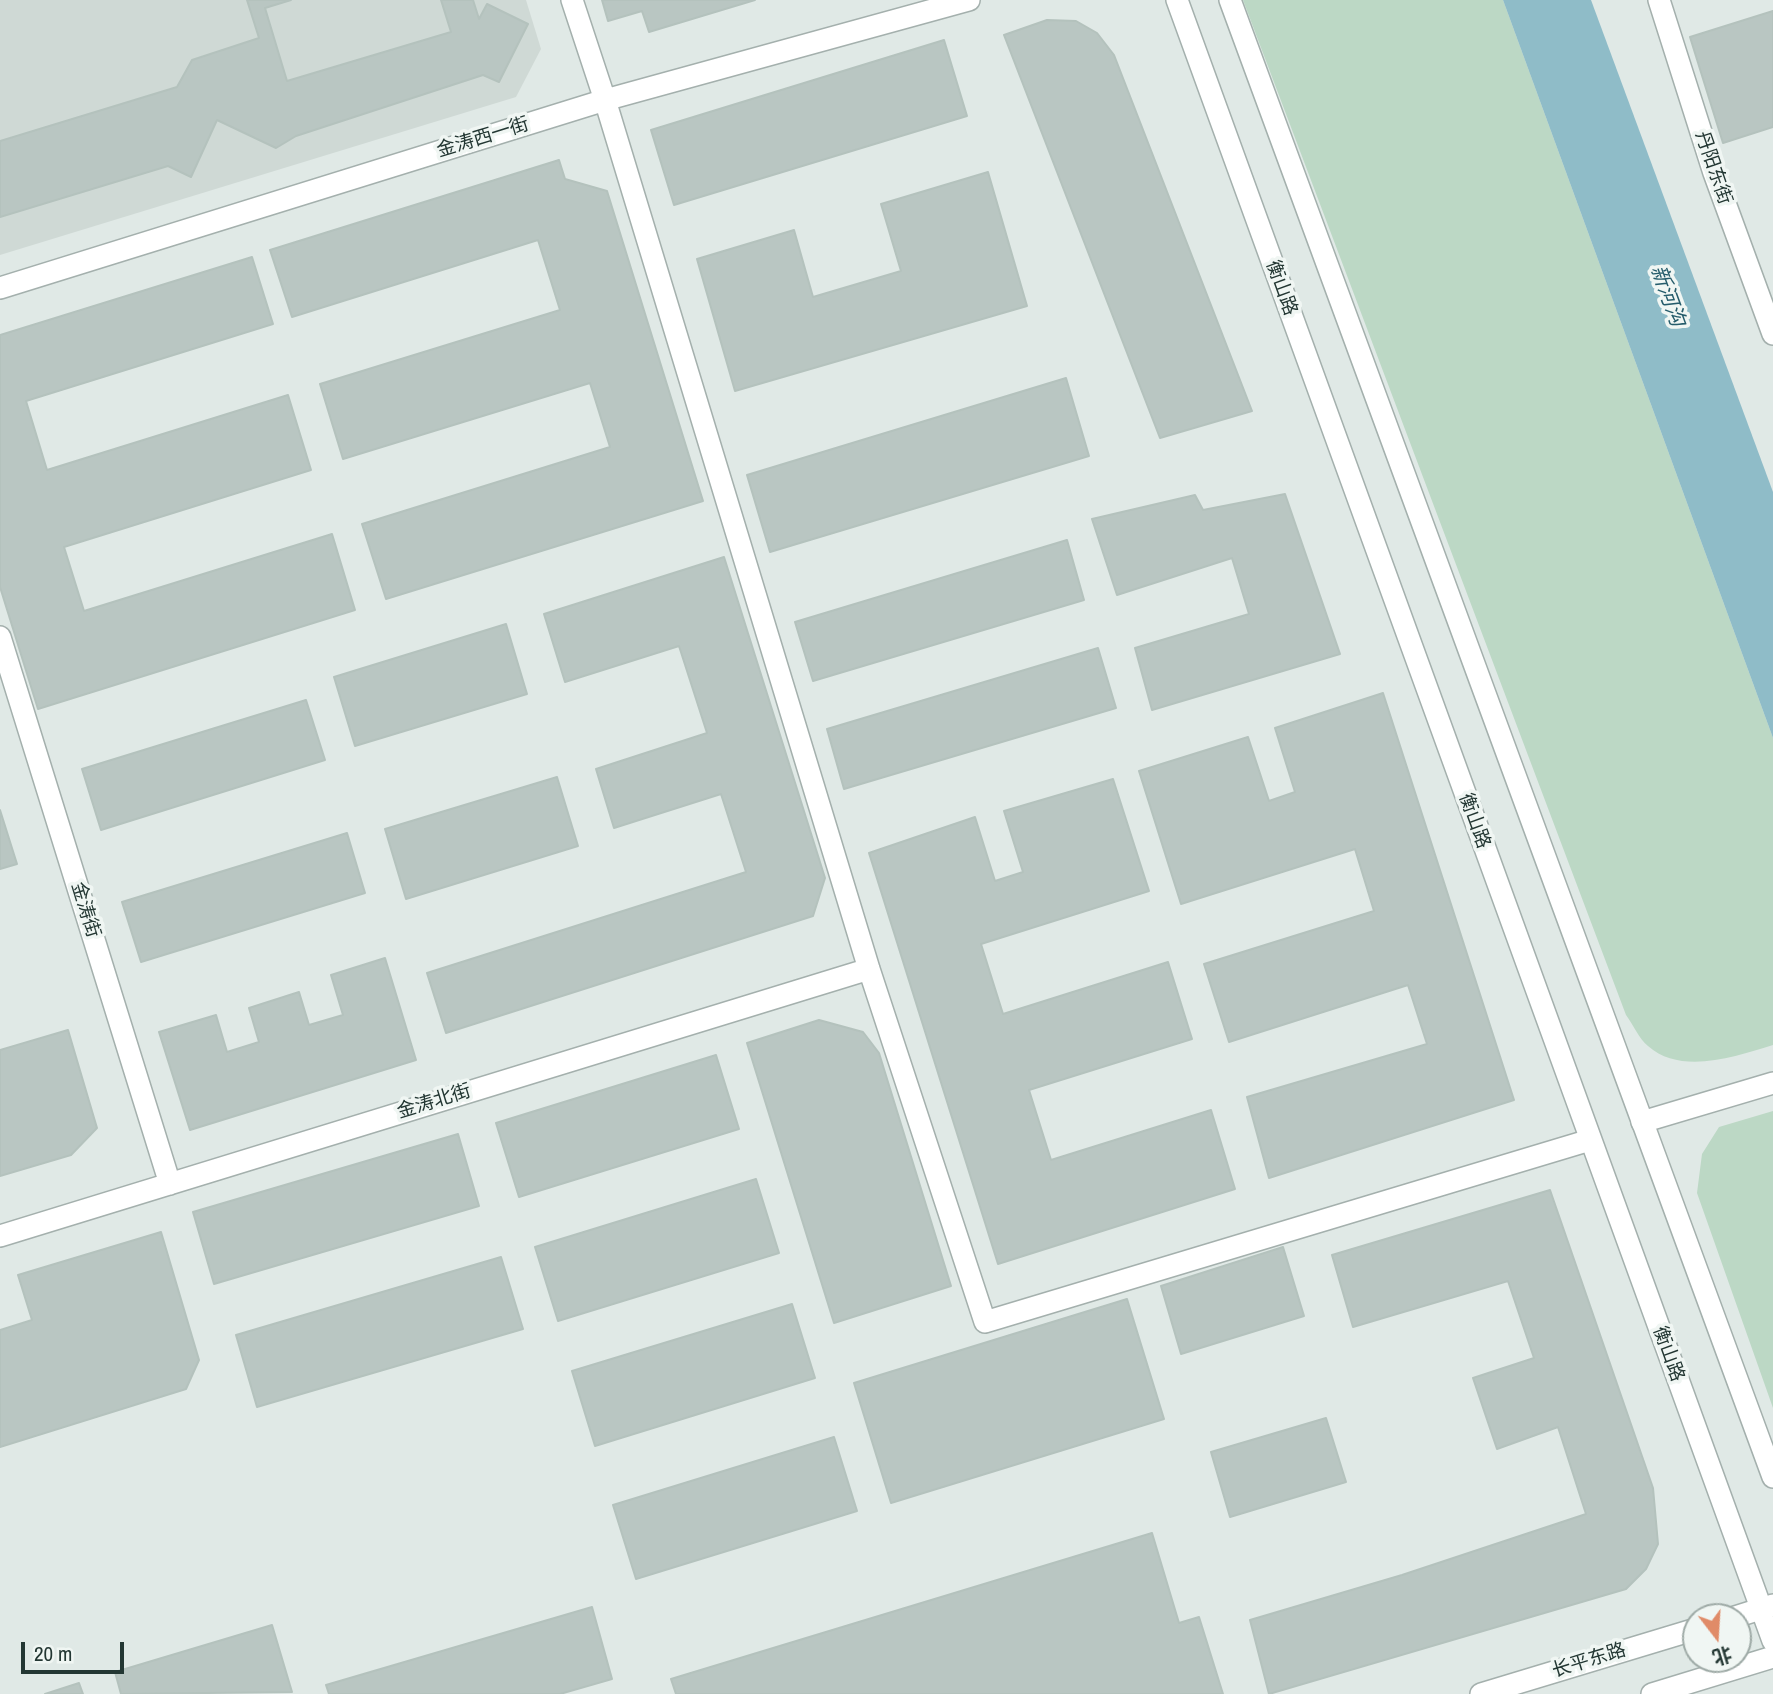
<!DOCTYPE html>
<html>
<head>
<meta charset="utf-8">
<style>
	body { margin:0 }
	#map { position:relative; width:1773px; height:1694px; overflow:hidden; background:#e0e9e6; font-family:"Archivo Narrow","Noto Sans SC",sans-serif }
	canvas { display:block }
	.north { position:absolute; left:1682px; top:1603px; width:70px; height:70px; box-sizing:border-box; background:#f0f6f3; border:2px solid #9eaaa6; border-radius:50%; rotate:163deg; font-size:19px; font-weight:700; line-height:28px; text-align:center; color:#233733 }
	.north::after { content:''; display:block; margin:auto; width:24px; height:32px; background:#e08b68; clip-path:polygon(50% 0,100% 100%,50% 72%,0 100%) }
	.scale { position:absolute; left:21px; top:1642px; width:103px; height:32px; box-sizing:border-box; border:4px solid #233733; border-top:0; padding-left:9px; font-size:21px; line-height:24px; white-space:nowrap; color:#233733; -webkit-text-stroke:5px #f0f6f3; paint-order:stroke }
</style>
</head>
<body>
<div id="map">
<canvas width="1773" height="1694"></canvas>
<div class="north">北</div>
<div class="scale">20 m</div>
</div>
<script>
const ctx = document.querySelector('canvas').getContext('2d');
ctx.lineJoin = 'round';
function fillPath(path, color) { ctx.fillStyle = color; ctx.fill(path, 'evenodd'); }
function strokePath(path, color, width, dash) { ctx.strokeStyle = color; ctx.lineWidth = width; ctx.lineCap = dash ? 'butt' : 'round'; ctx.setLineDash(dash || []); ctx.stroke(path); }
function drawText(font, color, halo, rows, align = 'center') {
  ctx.font = font + ' "Archivo Narrow","Noto Sans SC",sans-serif'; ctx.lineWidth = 7; ctx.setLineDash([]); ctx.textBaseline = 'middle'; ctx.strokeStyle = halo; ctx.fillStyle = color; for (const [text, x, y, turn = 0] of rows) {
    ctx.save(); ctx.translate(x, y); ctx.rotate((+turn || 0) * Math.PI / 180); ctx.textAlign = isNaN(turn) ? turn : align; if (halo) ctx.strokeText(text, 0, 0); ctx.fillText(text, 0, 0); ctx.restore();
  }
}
fillPath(new Path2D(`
	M0 0H526L541 49 516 97 0 255Z`), '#cfd9d5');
fillPath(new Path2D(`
	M1243 0H1503L1773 738V1045C1736 1056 1682 1076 1648 1046 1639 1039 1633 1024 1626 1015Z
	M1773 1111V1408L1697 1193 1702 1154 1719 1127Z`), '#bcd8c5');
fillPath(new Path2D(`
	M1503 0H1591L1773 492V738Z`), '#8fbcc8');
const building = new Path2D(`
	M247 0H291L265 8 287 81 451 32 441 0H473L479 19 487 4 528 24 499 82 483 75 296 136 276 148 217 120 191 177 168 166 0 217V141L177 87 192 60 259 38Z
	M602 0H755L649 32 642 11 608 21Z
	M1773 11V127L1723 143 1690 37Z
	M1047 20 1076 21 1097 33 1114 55 1252 411 1160 438 1004 35Z
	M944 40 967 116 674 205 651 130Z
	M559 160 565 179 607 191 703 501 386 599 362 524 610 447 590 383 343 459 320 384 560 310 538 240 292 317 270 250Z
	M988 172 1027 306 735 391 697 259 794 230 813 297 901 271 881 204Z
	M252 257 273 324 26 401 47 470 288 395 311 470 64 547 84 611 332 534 355 610 38 709 0 587V335Z
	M1066 378 1089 456 770 552 747 475Z
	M1285 494 1340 654 1152 710 1135 648 1249 614 1232 558 1117 595 1092 519 1195 495 1203 510Z
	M1067 540 1084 600 813 681 795 622Z
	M724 557 825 878 813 916 446 1033 427 973 746 872 721 794 614 828 596 769 707 733 679 646 565 682 544 614Z
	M506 624 527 694 355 746 334 677Z
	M1098 648 1116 708 844 789 827 729Z
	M1383 693 1514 1100 1269 1178 1247 1097 1427 1044 1408 985 1229 1042 1204 964 1374 911 1355 849 1181 904 1139 771 1248 737 1269 801 1295 792 1275 728Z
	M306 700 325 760 101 830 82 769Z
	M557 777 578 846 406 899 385 829Z
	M1113 779 1149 891 981 944 1003 1014 1168 962 1192 1039 1029 1090 1051 1160 1211 1110 1235 1189 998 1264 869 853 975 817 995 881 1023 872 1004 811Z
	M0 810 17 864 0 869Z
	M347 833 365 893 141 962 122 902Z
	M385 958 416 1060 190 1130 159 1032 216 1015 227 1052 259 1042 249 1008 299 992 309 1025 343 1015 331 975Z
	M819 1020 863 1032 879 1053 951 1286 834 1323 747 1043Z
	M68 1030 97 1128 71 1155 0 1176V1050Z
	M716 1055 739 1129 519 1197 496 1123Z
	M458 1134 479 1206 214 1284 193 1212Z
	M756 1179 779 1253 558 1321 535 1247Z
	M1550 1190 1653 1488 1658 1544 1646 1569 1626 1589 1269 1694 1250 1620 1402 1575 1586 1514 1558 1427 1497 1449 1473 1378 1534 1358 1508 1281 1353 1327 1332 1255Z
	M161 1232 199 1360 186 1389 0 1447V1330L32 1320 18 1275Z
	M1283 1247 1304 1316 1181 1354 1161 1286Z
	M501 1257 523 1329 257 1407 236 1335Z
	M1127 1299 1164 1419 891 1503 854 1383Z
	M792 1304 815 1378 595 1446 572 1371Z
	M1326 1418 1346 1482 1230 1517 1211 1452Z
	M834 1437 857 1511 636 1579 613 1505Z
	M1152 1533 1179 1623 1199 1617 1223 1694H676L671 1679Z
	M592 1607 612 1679 560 1694H329L326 1685Z
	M272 1625 292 1692 121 1694 115 1672Z
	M79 1683 83 1694H45Z`);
fillPath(building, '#b9c6c2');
strokePath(building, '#b4c2bd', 2);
const minor = new Path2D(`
	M572 0 605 100 869 969 985 1322 1590 1140
	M1659 0 1714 173 1773 334
	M0 288 605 100 969 0
	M0 637 170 1184
	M1642 1122 1773 1083
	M0 1236 869 969`);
const tertiary = new Path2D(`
	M1177 0 1773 1641
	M1230 0 1773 1477
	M1735 1617 1773 1605
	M1481 1694 1696 1629
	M1652 1694 1773 1657`);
strokePath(minor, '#a4b0ad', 24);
strokePath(tertiary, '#a4b0ad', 24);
strokePath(minor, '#fff', 21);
strokePath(tertiary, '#fff', 21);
drawText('19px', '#233733', '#f0f6f3', [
	["金涛西一街",483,138,-17],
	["丹阳东街",1713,168,71],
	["衡山路",1281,288,70],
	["衡山路",1474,821,70],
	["金涛街",85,910,73],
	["金涛北街",434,1102,-17],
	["衡山路",1668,1354,70],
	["长平东路",1589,1661,-17]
]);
drawText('italic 21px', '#255c6b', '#f0f6f3', [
	["新河沟",1667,296,70]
]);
</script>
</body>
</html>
